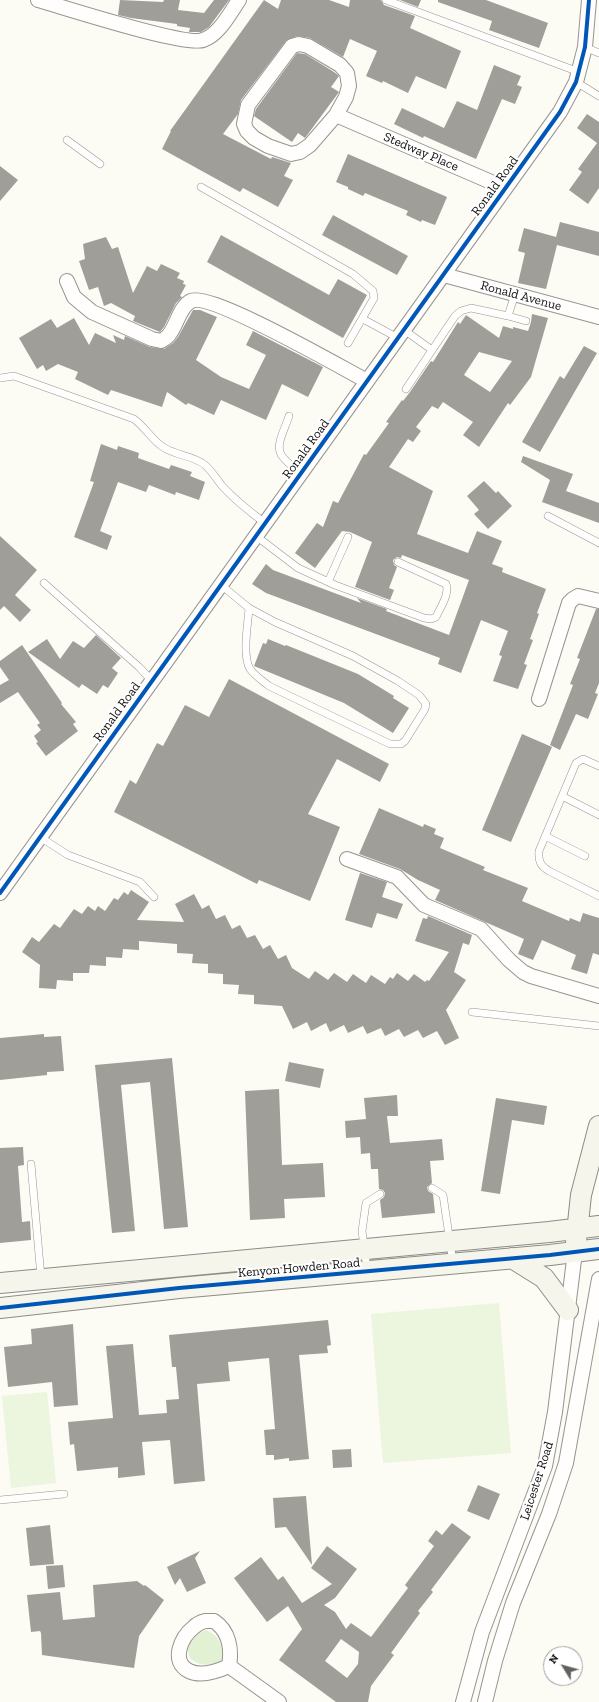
<!DOCTYPE html>
<html>
<head>
<meta charset="utf-8">
<style>
	body { margin:0 }
	#map { position:relative; width:599px; height:1702px; overflow:hidden; background:#fcfbf4; font-family:"Zilla Slab",serif }
	canvas { display:block }
	.north { position:absolute; left:543px; top:1646px; width:40px; height:40px; box-sizing:border-box; background:#fff; border:1px solid #9f9f9f; border-radius:50%; rotate:307deg; font-size:11px; font-weight:700; line-height:16px; text-align:center; color:#0f0f0f }
	.north::after { content:''; display:block; margin:auto; width:14px; height:18px; background:#62625f; clip-path:polygon(50% 0,100% 100%,50% 72%,0 100%) }
</style>
</head>
<body>
<div id="map">
<canvas width="599" height="1702"></canvas>
<div class="north">N</div>
</div>
<script>
const ctx = document.querySelector('canvas').getContext('2d');
ctx.lineJoin = 'round';
function fillPath(path, color) { ctx.fillStyle = color; ctx.fill(path, 'evenodd'); }
function strokePath(path, color, width, dash) { ctx.strokeStyle = color; ctx.lineWidth = width; ctx.lineCap = dash ? 'butt' : 'round'; ctx.setLineDash(dash || []); ctx.stroke(path); }
function drawText(font, color, halo, rows, align = 'center') {
  ctx.font = font + ' "Zilla Slab",serif'; ctx.lineWidth = 4; ctx.setLineDash([]); ctx.textBaseline = 'middle'; ctx.strokeStyle = halo; ctx.fillStyle = color; for (const [text, x, y, turn = 0] of rows) {
    ctx.save(); ctx.translate(x, y); ctx.rotate((+turn || 0) * Math.PI / 180); ctx.textAlign = isNaN(turn) ? turn : align; if (halo) ctx.strokeText(text, 0, 0); ctx.fillText(text, 0, 0); ctx.restore();
  }
}
fillPath(new Path2D(`
	M205 1630C217 1632 226 1650 224 1661 214 1666 199 1667 190 1658 184 1645 193 1635 205 1630Z`), '#e2f1d4');
fillPath(new Path2D(`
	M499 1303 511 1453 383 1463 371 1314Z
	M47 1392 56 1483 11 1488 2 1396Z`), '#ecf5de');
fillPath(new Path2D(`
	M120 0 163 2 164 0H180L178 10 204 13 214 0H229L209 27 201 32H189L190 28 177 26V24L131 18 118 15Z
	M264 0 278 9 281 0H329L349 7 350 0H381L384 5 415 16 410 28 461 51 446 89 416 76 408 93 383 81 382 83 366 76 377 51 350 39 343 57 310 38 297 36 286 41 241 100 238 114 223 134 271 159 272 157 291 163 284 176 293 180 278 207 243 188 240 192 162 149 171 131H170Z
	M400 0H421L418 7Z
	M438 0H486L548 23 539 48 489 30 492 21 438 2Z
	M297 53 305 54 334 72 339 76 331 87 339 92 305 138 298 133 292 142 254 116 256 109Z
	M494 65 521 76 517 85 522 87 515 104 502 99 476 159 424 136 423 138 394 124 402 108 444 128 457 101 477 110Z
	M587 114 599 122V188L588 204 569 190 582 172 578 169 597 143 577 128Z
	M348 154 447 197 435 225 422 220 421 222 406 215 408 211 365 193 363 196 348 189V187L336 182Z
	M0 166 18 180 0 201Z
	M333 215 408 256 397 275 322 235Z
	M560 222 599 232V256L557 245 546 289 518 283 525 253 518 251 524 228 556 237Z
	M221 235 329 295 338 279 367 295 343 338 207 262Z
	M106 237 112 249 118 247 133 293 147 266 157 271 161 264 180 273 177 278 184 281 183 284 186 285 180 296 182 297 176 303 164 327 160 332 133 321 135 316 111 303 104 306 98 287 89 290 79 261 85 259 83 244Z
	M193 310H200L217 317 196 360 221 377 249 389 266 355 246 345 253 331 323 367 308 397 282 384 266 420 221 400 214 415 188 403 186 405 167 392 162 407 111 390 108 395 75 379 78 372 58 364 46 371 43 365 37 369 19 338 51 319 57 328 74 318 89 345 95 333 116 343 113 335 124 340 125 336 150 347 164 349 173 343 178 337Z
	M532 314 548 318 531 377 510 405 508 403 479 447 463 435 473 422 443 402 438 409 432 406 416 427 421 431 413 442 408 439 389 467 433 491 417 534 468 553 477 531 502 541 492 564 503 568 502 572 546 589 537 613 539 614 530 639 533 640 524 664 527 665 518 689 493 681 502 656 499 655 508 631 481 620 461 673 438 664 440 658 266 593 252 584 266 564 273 570 361 603 357 598 387 609 386 611 449 635 469 580 402 555 401 558 397 557 393 560 394 565 397 567 389 588 394 590 390 600 355 587 372 542 350 532 342 531 315 568 295 553 317 523 323 527 333 501 338 503 364 454 366 455 389 423 386 422 402 400 403 401 410 392 431 361 433 362 458 322 460 324 466 315 499 338 503 326 513 329V327L528 331 531 322ZM479 352 512 361 490 392 464 375Z
	M584 346 597 353 540 452 522 442 560 376 564 379Z
	M101 444 117 450 118 446 139 453 138 458 169 469 171 465 192 472 190 476 205 482 199 500 176 492 175 495 149 485 146 492 118 482 100 531 112 536 107 550 74 537 94 482 90 481Z
	M523 456 573 474 566 491 599 503V523L542 502 550 480 521 462Z
	M484 481 496 493 498 491 512 506 488 529 474 514 479 510 467 496Z
	M0 536 37 570 15 595 31 610 20 622 4 606 0 610Z
	M596 609H599V683L595 693 598 694 588 719 576 714 560 750 550 745 573 685 570 684 580 659 577 658Z
	M96 635 121 658 112 668 118 673 108 688 103 685 97 694 82 684 79 688 28 652 47 639 60 659 73 641 84 648Z
	M268 639 285 646 286 645 358 674 394 696 393 698 409 708 393 733 344 703 254 666 263 643 266 644Z
	M22 645 62 703 61 704 76 722 73 724 78 731 46 756 36 743 38 742 34 736 41 730 37 725 40 723 18 692 0 703V685L9 680 0 667V661Z
	M229 679 389 764 380 782 337 759 308 814 340 827 310 901 259 880 257 884 114 812 130 780 136 784 157 743 163 746 185 705 209 717Z
	M522 734 552 747 511 842 482 830Z
	M379 808 423 827 424 824 436 829 434 834 444 838 440 848 485 867 483 870 528 888 522 901 569 921 570 918 580 922 583 913 599 918V955L593 953 587 974 571 969 576 955 542 940 533 960 518 954 524 939 435 900 440 890 418 880 400 869 359 854Z
	M360 873 387 882 382 897 403 904 397 919 377 913 372 928 345 920Z
	M131 890 149 902 137 920 184 922 175 904 194 894 202 909 209 905 216 919 225 915 232 929 240 925 247 938 255 935 263 949 270 945 278 959 286 955 292 968 309 979 315 971 328 980 334 973 347 982 353 974 366 983 371 975 385 984 390 977 393 979 397 973 408 981 414 974 425 982 427 980 429 981 449 952 415 941 423 918 427 919 428 916 472 935 469 945 463 943 454 972 466 980 446 1010 459 1038 445 1045 437 1031 423 1038 418 1030 404 1037 399 1029 385 1036 381 1028 367 1034 363 1026 348 1033 344 1025 330 1032 326 1023 311 1031 307 1022 293 1029 282 1006 254 1004V995L238 994 239 985 223 984V974L208 973V964L192 963 193 954 177 953V944L139 941V950L123 949 122 958 106 957V966L90 965 89 973H73V981L57 980 56 989 39 988 40 965 22 952 32 937 39 942 54 924 60 928 74 909 82 914 88 906 95 911 98 906 105 911 114 898 118 900 124 892 128 895Z
	M44 1034V1037L61 1036 64 1071 47 1072V1075L0 1080V1038Z
	M172 1058 188 1227 164 1229 150 1082 121 1085 135 1231 112 1233 95 1065Z
	M289 1062 324 1069 320 1088 285 1081Z
	M279 1089 282 1165 323 1163 325 1197 284 1199 285 1218 250 1220 245 1091Z
	M397 1095 398 1116H387L390 1143 442 1139 444 1160 430 1161 432 1183 427 1187 428 1191 433 1194 435 1213 382 1218 380 1200 384 1197 385 1193 383 1190 379 1189 378 1169H371L370 1153 361 1154 360 1137 346 1138 345 1121 366 1119 364 1098Z
	M496 1098 547 1106 544 1125 512 1120 500 1194 481 1191Z
	M23 1147 24 1165 18 1166 22 1222 30 1221 31 1240 0 1243V1148Z
	M328 1320 331 1345 327 1346 328 1353 299 1355 309 1459 289 1461V1458L274 1460V1455H266L264 1430 275 1429 269 1358 228 1362 230 1381 197 1384 205 1481 174 1484 170 1440 142 1442 145 1475 118 1478V1467L77 1471 74 1444 70 1445 68 1422 113 1418 106 1346 133 1344 139 1415 167 1413 166 1400 179 1399 176 1367H172L169 1335Z
	M73 1324 78 1405 54 1407 52 1382 8 1387 4 1347 32 1344 31 1329Z
	M351 1449 352 1467 333 1468 332 1450Z
	M478 1485 500 1494 489 1520 467 1511Z
	M306 1496 312 1565 286 1527 275 1528 273 1498Z
	M452 1523 471 1537 431 1590 433 1592 418 1611 420 1613 391 1653 394 1655 371 1686 368 1702H336L279 1660 302 1629 288 1606 267 1622 234 1578 261 1557 278 1580 283 1576 302 1603 332 1584 311 1568 327 1546 357 1569 335 1598 324 1605 335 1612 346 1629 351 1623 371 1637 408 1588 405 1585 434 1546 428 1541 436 1530 442 1535ZM341 1639 359 1652 358 1664 347 1678 325 1661Z
	M50 1525 54 1564 30 1566 26 1528Z
	M200 1551 195 1558 206 1583 187 1592 180 1578 175 1585 167 1567Z
	M63 1565 65 1587 48 1589 46 1566Z
	M137 1581 144 1586 145 1585 164 1600 139 1636 134 1668 42 1655 41 1633 40 1631 31 1632 27 1595 60 1592 63 1620 95 1617 93 1585Z`), '#9f9e99');
const lane = new Path2D(`
	M386 0 579 72
	M585 47 599 53
	M576 82 599 96
	M67 140 100 164
	M201 187 353 274 373 291 374 298 348 343
	M508 316 526 321
	M363 319 398 338
	M404 330 432 350
	M0 378 14 376 134 419C145 427 152 440 163 447 176 456 193 455 205 465 212 471 217 480 223 487 236 501 250 512 265 523
	M406 389 455 316 461 311 471 308 508 316 515 294
	M289 416C286 427 274 446 282 456 287 463 295 468 301 474
	M548 516 599 543
	M256 536 298 568 335 585 424 618 431 619 436 617C440 608 450 594 446 584L398 562
	M328 582 348 537
	M44 583 139 667 152 681
	M221 585 249 608 275 622 353 656 398 681 419 695 426 704 425 709 405 741 401 744H390L269 686C263 681 255 676 250 669 242 655 248 624 249 608
	M599 766 583 759 576 763 539 851C538 862 541 866 549 871L599 896
	M562 796 599 815
	M545 836 585 856
	M40 837 68 855 140 882 154 897
	M472 1012 599 1026
	M31 1164 41 1277
	M432 1188 443 1195 453 1263
	M367 1269 362 1231 366 1203 380 1194
	M0 1500 64 1494`);
const street = new Path2D(`
	M38 0C63 7 186 47 203 40 219 35 230 13 239 0
	M299 44 308 46 340 65 347 73 349 86 346 97 336 115 310 145 300 152 291 154 268 146 254 138 247 131 244 124 248 105 292 46Z
	M336 115 505 188
	M444 275 599 317
	M67 281 74 297 92 312 152 339 161 341C163 340 166 338 168 336 177 326 179 307 191 301 211 292 342 368 367 381
	M539 699 569 603 573 599 578 596 599 601
	M347 859 397 877 424 905 481 929 509 960 523 972 531 976 599 996
	M0 893 560 112 576 82 585 47 589 0
	M205 1621H214C229 1631 232 1649 229 1666 218 1671 201 1677 189 1671 170 1662 181 1637 194 1627 197 1624 201 1622 205 1621Z
	M229 1666 279 1702
	M463 1702 482 1632 545 1466 555 1412 575 1252
	M485 1702 495 1661 513 1603 549 1514 566 1463 599 1279`);
const secondary = new Path2D(`
	M576 1242 581 1195 599 1126
	M512 1258 544 1278 568 1310
	M0 1283 549 1232 599 1226
	M0 1308 179 1288 550 1255 599 1249`);
strokePath(lane, '#969592', 8);
strokePath(street, '#969592', 16);
strokePath(secondary, '#8c8c89', 22);
strokePath(lane, '#fffefd', 7);
strokePath(street, '#fffefd', 14);
strokePath(secondary, '#f5f5eb', 20);
strokePath(new Path2D(`
	M0 893 560 112 576 82 585 47 589 0
	M0 1308 179 1288 550 1255 599 1249`), '#0057b8', 4);
drawText('13px', '#0f0f0f', '#fff', [
	["Stedway Place",421,152,23],
	["Ronald Road",495,186,-54],
	["Ronald Avenue",521,296,15],
	["Ronald Road",306,449,-54],
	["Ronald Road",117,712,-54],
	["Kenyon Howden Road",299,1268,-5],
	["Leicester Road",537,1481,-72]
]);
</script>
</body>
</html>
